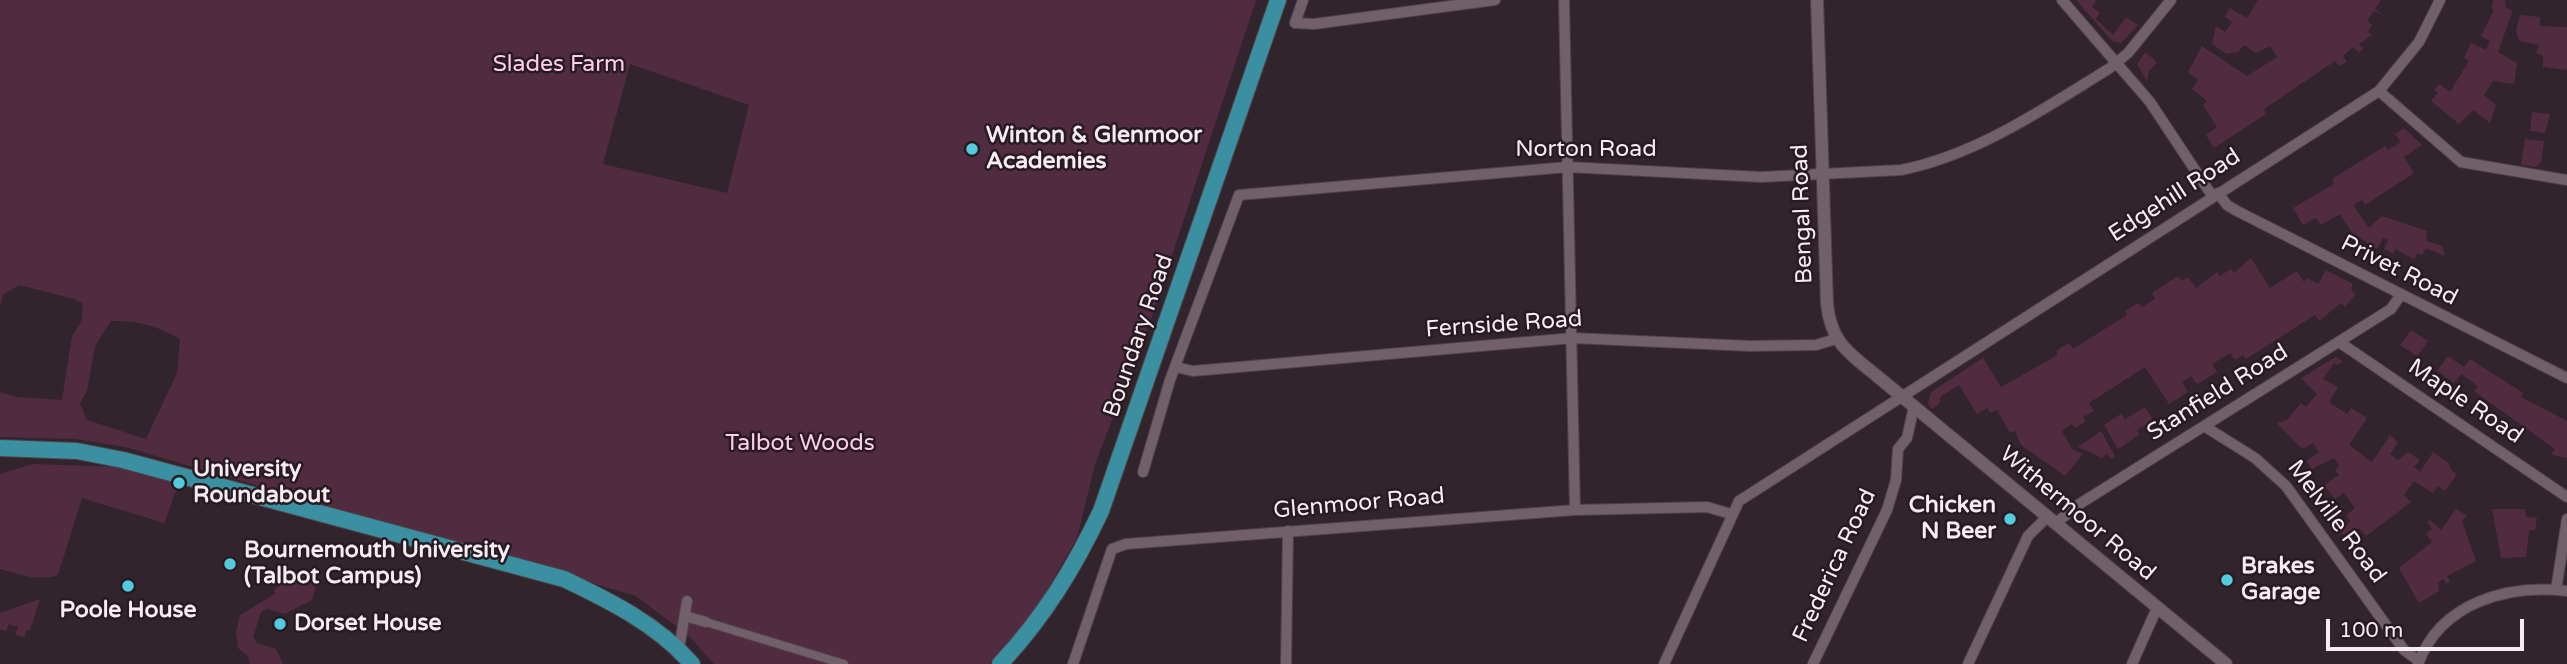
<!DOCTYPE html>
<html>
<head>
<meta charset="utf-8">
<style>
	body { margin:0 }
	#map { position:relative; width:2567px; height:664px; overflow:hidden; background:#32242c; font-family:"Varela Round",sans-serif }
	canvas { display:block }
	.scale { position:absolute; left:2326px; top:619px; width:198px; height:32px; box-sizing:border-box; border:4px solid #f6ecf1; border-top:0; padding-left:9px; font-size:21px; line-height:24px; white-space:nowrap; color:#f6ecf1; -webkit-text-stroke:5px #281a22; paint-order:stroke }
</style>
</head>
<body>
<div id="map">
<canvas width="2567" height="664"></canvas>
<div class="scale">100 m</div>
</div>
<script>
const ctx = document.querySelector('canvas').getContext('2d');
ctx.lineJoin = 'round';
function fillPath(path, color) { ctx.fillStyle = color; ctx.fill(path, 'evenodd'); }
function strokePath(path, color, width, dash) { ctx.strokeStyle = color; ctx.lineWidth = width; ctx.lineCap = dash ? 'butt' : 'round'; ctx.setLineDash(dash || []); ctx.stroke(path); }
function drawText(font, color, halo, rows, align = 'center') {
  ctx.font = font + ' "Varela Round",sans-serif'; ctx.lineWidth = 5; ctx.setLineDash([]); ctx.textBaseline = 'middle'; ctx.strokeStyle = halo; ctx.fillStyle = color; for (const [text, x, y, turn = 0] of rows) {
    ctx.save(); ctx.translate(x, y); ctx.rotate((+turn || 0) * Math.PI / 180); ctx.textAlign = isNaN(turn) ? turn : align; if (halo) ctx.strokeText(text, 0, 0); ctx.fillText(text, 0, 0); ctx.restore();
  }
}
fillPath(new Path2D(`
	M0 0H1256L1151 319 1095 464 1077 538 1036 610 989 664H714L689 636 636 596 125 447 75 439 0 437V392L17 397 62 400 72 336 81 322 83 304 74 299 19 285 4 294 0 305ZM630 64 749 105 727 193 603 164ZM111 321C139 321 155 325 180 339L177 373 146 439 87 420 80 403 87 391 95 346Z
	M2076 0H2096L2092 7 2100 13 2096 19 2113 35 2126 17 2138 25 2121 43 2112 41Z
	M2258 0H2381L2375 9 2385 16 2374 11 2367 21 2372 25 2368 32 2372 35 2359 44 2363 48 2359 53 2353 47 2343 56 2347 62 2339 66 2335 61 2264 109 2266 114 2214 148 2206 135 2217 127 2203 105 2207 101 2192 89 2198 80 2188 72 2202 46 2247 76 2277 57 2270 46 2256 53 2244 45 2238 52 2227 54 2212 44 2216 26 2225 32 2232 22 2225 17 2230 8 2247 18Z
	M2494 0H2505L2506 8 2513 10 2498 52 2517 63 2514 84 2493 81 2484 95 2496 105 2490 123 2473 110 2459 124 2431 101 2438 93 2434 90 2439 84 2450 92 2469 61 2464 58 2471 43 2486 50 2490 41 2481 36 2494 10 2491 8Z
	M2520 15 2540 17V26L2567 27V18V70L2543 67V56L2536 53 2539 45 2519 41 2516 30Z
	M2145 52 2157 62 2149 71 2147 81 2137 64Z
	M2532 112 2550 114 2545 133 2530 131Z
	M2404 128 2422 145 2404 157 2414 173 2365 205 2362 200 2353 205 2369 228 2382 216 2427 231 2426 241 2442 246 2445 256 2426 248 2422 255 2417 253 2414 259 2395 249 2393 254 2384 249 2388 240 2383 238 2377 249 2352 233 2340 214 2321 225 2316 218 2303 225 2293 208 2334 184 2332 179 2385 146 2388 150 2401 142 2395 134Z
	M2525 139 2544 141 2541 163 2535 167 2521 165Z
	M2251 258 2270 288 2297 271 2304 282 2307 278 2318 284 2326 270 2353 284 2351 289 2356 294 2345 307 2341 303 2319 321 2315 315 2246 359 2243 355 2235 360 2230 353 2212 364 2217 372 2197 384 2191 376 2182 382 2188 392 2169 404 2145 367 2089 403 2094 411 2083 417 2085 422 2075 428 2072 424 2062 431 2072 449 2083 454 2065 476 2021 445 2015 431 2010 433 1997 410 1991 413 1987 408 1977 414 1959 385 1940 397V403L1932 409 1928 404 1931 392 1983 358 2001 387 2058 355 2056 351 2069 343 2073 349 2127 315 2125 311 2138 303 2142 307 2155 299 2152 293 2178 276 2182 281 2188 277 2196 288 2217 272 2220 276 2231 269 2234 273Z
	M2411 330 2428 341 2417 356 2400 345Z
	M2448 356 2464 367 2470 359 2523 393 2521 397 2567 421V458L2551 455 2555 449 2474 391 2478 386 2461 374 2454 383 2437 371Z
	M2336 357 2342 361 2338 365 2334 363 2323 379 2338 387 2329 402 2347 414 2351 408 2367 418 2349 445 2372 462 2390 435 2398 442 2390 454 2398 460 2408 452 2420 460 2414 467 2420 472 2433 452 2449 463 2451 470 2457 474 2445 491 2438 486 2433 493 2414 481 2404 495 2411 502 2366 536 2359 528 2346 538 2341 532 2350 521 2346 515 2355 508 2344 493 2335 499 2324 485 2339 475 2335 470 2339 466 2334 458 2312 469 2306 461 2319 452 2313 443 2302 449 2277 423 2287 420 2301 403 2306 407 2317 394 2301 378Z
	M2145 407 2153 420 2137 430 2139 435 2118 449 2104 425 2121 414 2125 419Z
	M2101 431 2115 456 2112 459 2106 454 2102 458 2078 447Z
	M33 464 122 467 179 483 164 523 82 498 58 575C38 582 20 574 0 569V474Z
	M2456 509 2467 516 2462 521 2476 561 2447 576 2450 582 2446 584 2444 579 2438 582 2439 591 2419 603 2399 568 2432 542 2426 534 2432 529 2427 522 2430 520 2441 530Z
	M2492 509H2525L2526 517 2537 518 2535 530H2529L2526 557 2501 558Z
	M294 575H319L312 600 284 614 268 609 261 612 253 637 257 643 276 649 283 664H250L247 655 238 648 236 632 240 615 275 594 274 590Z
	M40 599 30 630H27L24 637 15 635 18 627 9 624 6 631 0 629V613Z`), '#512c41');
const pedestrian = new Path2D(`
	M706 622 844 664`);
const minor = new Path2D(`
	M1303 0 1295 23 1314 24 1495 0
	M1564 0 1575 510
	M2062 0 2150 102 2213 197
	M2379 91 2461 162 2567 180
	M2218 193 2227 205 2237 211 2567 378
	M2339 342 2567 497
	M1176 367 1193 371 1573 338 1750 346 1816 345 1836 339
	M2204 426 2255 458 2286 486 2404 650 2419 661
	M1143 472 1170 380 1239 195 1568 167 1761 177 1901 170C1977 155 2045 108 2110 68L2128 53 2171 0
	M2056 523 2081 503 2391 309 2400 296
	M2556 590 2567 519
	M685 616 706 622
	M679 649 687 601
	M1073 664 1112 549 1126 544 1575 510 1707 507 1731 514
	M1286 664 1288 531
	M1664 664 1739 501 2379 91 2419 42 2440 0
	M1813 664 1887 510 1896 480 1898 449 1907 438 1914 406
	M1968 664 2028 536 2048 516
	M2132 664 2157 608
	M2418 664C2441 602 2508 584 2567 591`);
const tertiary = new Path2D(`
	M1817 0 1827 304C1831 343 1849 353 1877 376L2226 664`);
const primary = new Path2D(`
	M0 448 77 451 123 460 564 579C610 601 657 624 692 664
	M1000 664C1044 617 1074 568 1101 511L1278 0`);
strokePath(pedestrian, '#4e4349', 10);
strokePath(minor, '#4e4349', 12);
strokePath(tertiary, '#4e4349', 14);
strokePath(primary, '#4e4349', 18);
strokePath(pedestrian, '#716069', 8);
strokePath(minor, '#716069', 10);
strokePath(tertiary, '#716069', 12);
strokePath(primary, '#3a90a0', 16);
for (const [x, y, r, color] of [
	[972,149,7,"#54cadd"],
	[179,483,7,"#54cadd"],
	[2010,519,7,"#54cadd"],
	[230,564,7,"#54cadd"],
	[2227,580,7,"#54cadd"],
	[128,586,7,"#54cadd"],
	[280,624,7,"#54cadd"]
]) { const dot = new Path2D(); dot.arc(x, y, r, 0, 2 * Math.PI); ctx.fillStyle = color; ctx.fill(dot); strokePath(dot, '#281a22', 2.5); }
drawText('23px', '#fecde7', '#281a22', [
	["Slades Farm",559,65],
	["Talbot Woods",800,444]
]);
drawText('bold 23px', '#f6ecf1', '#281a22', [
	["Winton & Glenmoor",986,136],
	["Academies",986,162],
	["University",193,470],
	["Roundabout",193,496],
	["Chicken",1996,506,"right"],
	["N Beer",1996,532,"right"],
	["Bournemouth University",244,551],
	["(Talbot Campus)",244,577],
	["Brakes",2241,567],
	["Garage",2241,593],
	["Poole House",128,611,"center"],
	["Dorset House",294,624]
], 'left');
drawText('23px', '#f6ecf1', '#281a22', [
	["Norton Road",1586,150],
	["Edgehill Road",2175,196,-33],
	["Bengal Road",1803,214,-92],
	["Privet Road",2399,271,27],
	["Fernside Road",1504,325,-4],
	["Boundary Road",1139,336,-71],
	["Stanfield Road",2218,393,-32],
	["Maple Road",2465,402,34],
	["Glenmoor Road",1359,504,-5],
	["Withermoor Road",2077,514,40],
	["Melville Road",2336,522,53],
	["Frederica Road",1835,566,-65]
]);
</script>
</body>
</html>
